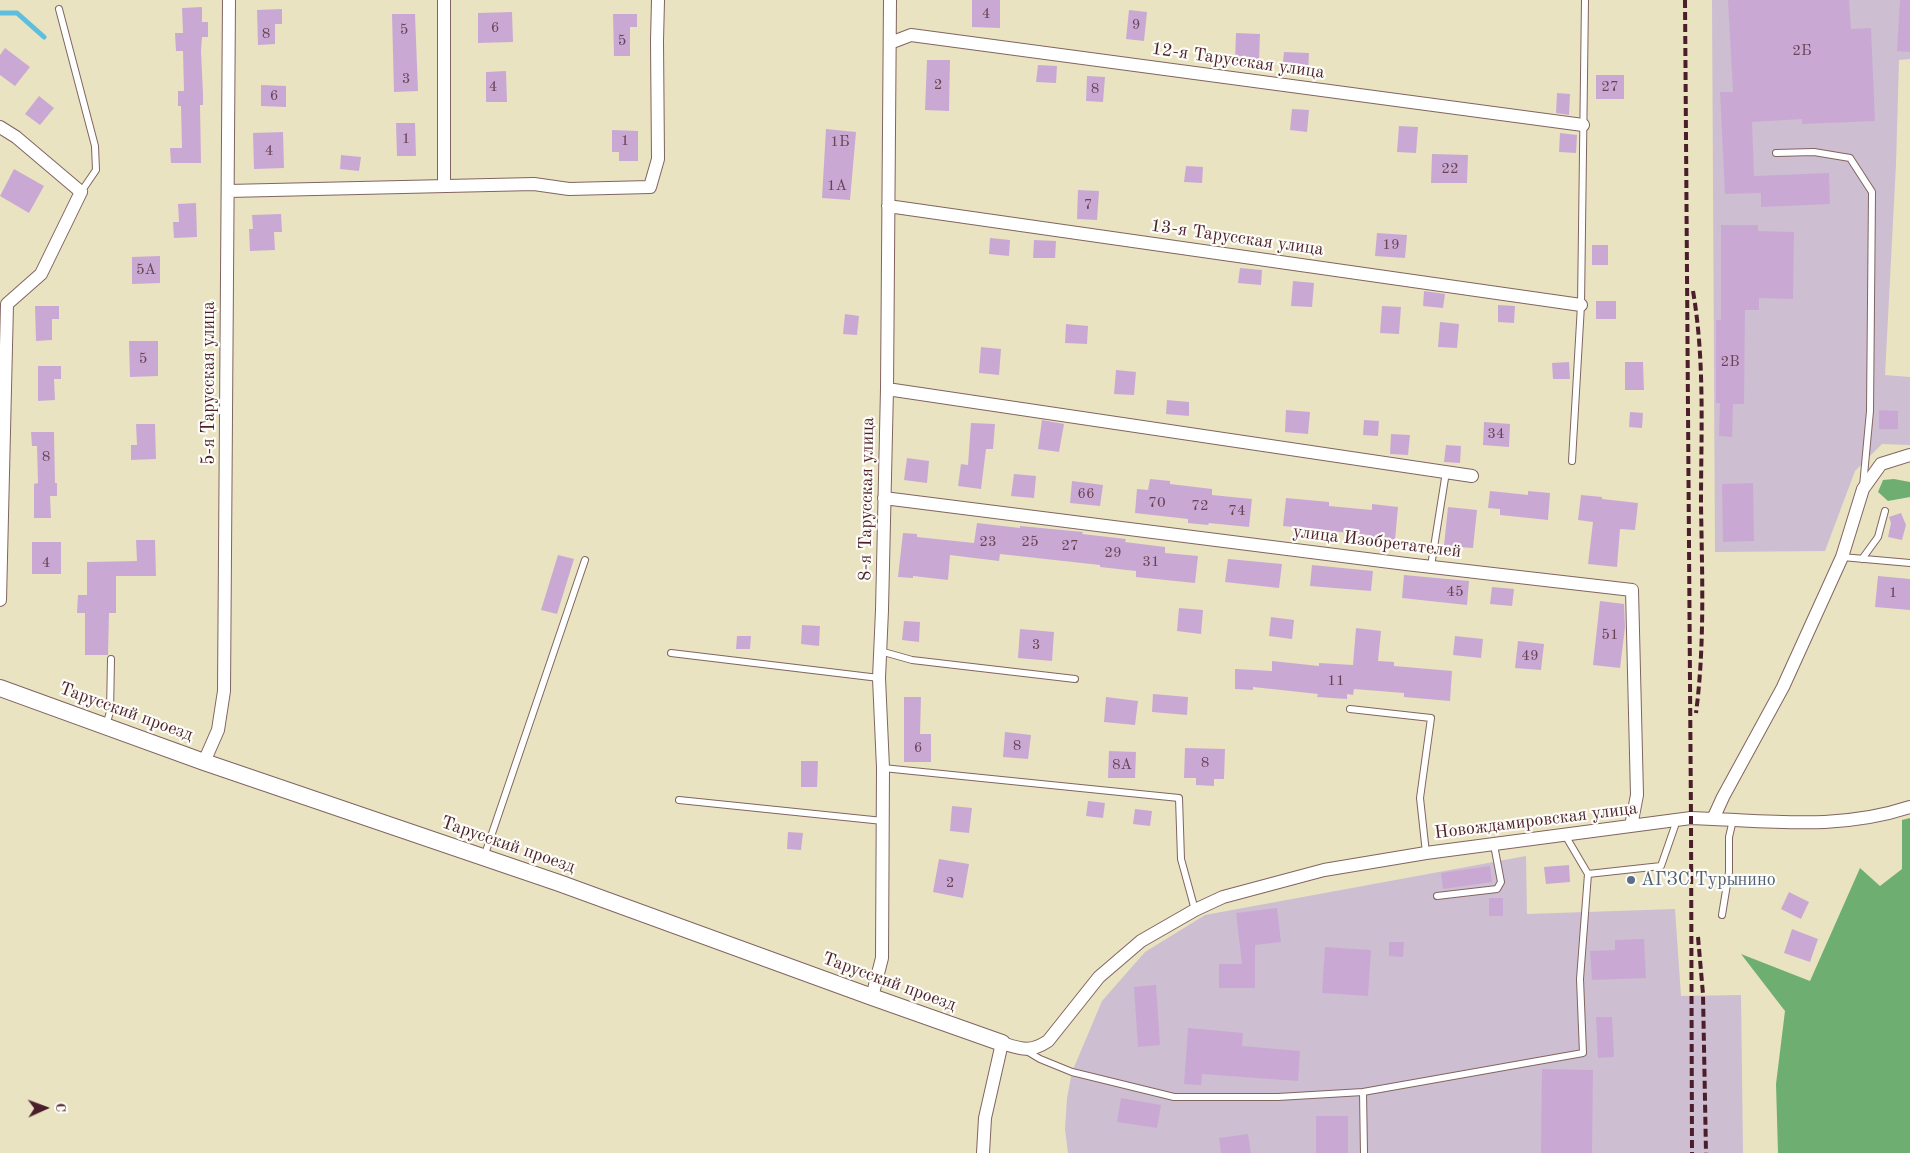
<!DOCTYPE html>
<html>
<head>
<meta charset="utf-8">
<style>
	body { margin:0 }
	#map { position:relative; width:1910px; height:1153px; overflow:hidden; background:#e9e3c2; font-family:"Old Standard TT",serif }
	canvas { display:block }
	.north { position:absolute; left:20px; top:1083px; width:50px; height:50px; -webkit-text-stroke:4px #fdfcf7; paint-order:stroke; rotate:88deg; font-size:14px; font-weight:700; line-height:20px; text-align:center; color:#4a1f2b }
	.north::after { content:''; display:block; margin:auto; width:18px; height:22px; background:#4a1f2b; clip-path:polygon(50% 0,100% 100%,50% 72%,0 100%) }
</style>
</head>
<body>
<div id="map">
<canvas width="1910" height="1153"></canvas>
<div class="north">С</div>
</div>
<script>
const ctx = document.querySelector('canvas').getContext('2d');
ctx.lineJoin = 'round';
function fillPath(path, color) { ctx.fillStyle = color; ctx.fill(path, 'evenodd'); }
function strokePath(path, color, width, dash) { ctx.strokeStyle = color; ctx.lineWidth = width; ctx.lineCap = dash ? 'butt' : 'round'; ctx.setLineDash(dash || []); ctx.stroke(path); }
function drawText(font, color, halo, rows, align = 'center') {
  ctx.font = font + ' "Old Standard TT",serif'; ctx.lineWidth = 4.5; ctx.setLineDash([]); ctx.textBaseline = 'middle'; ctx.strokeStyle = halo; ctx.fillStyle = color; for (const [text, x, y, turn = 0] of rows) {
    ctx.save(); ctx.translate(x, y); ctx.rotate((+turn || 0) * Math.PI / 180); ctx.textAlign = isNaN(turn) ? turn : align; if (halo) ctx.strokeText(text, 0, 0); ctx.fillText(text, 0, 0); ctx.restore();
  }
}
fillPath(new Path2D(`
	M1712 0H1910V59L1899 60 1896 164 1885 375 1910 377V445L1882 444 1855 471 1825 551 1715 552Z
	M1526 856 1527 914 1675 909 1681 996 1741 995 1743 1153H1068L1065 1129 1067 1098 1072 1072 1102 1001 1145 952 1205 915Z`), '#cebed2');
fillPath(new Path2D(`
	M1894 479 1910 482V497L1888 501 1878 492 1883 480Z
	M1910 818V1153H1778L1776 1084 1785 1011 1741 954 1810 981 1860 868 1880 886 1902 869V820Z`), '#6eaf71');
strokePath(new Path2D(`
	M0 13H17L44 37`), '#5ebedd', 5);
fillPath(new Path2D(`
	M972 0H1000V28L972 27Z
	M1728 0H1849L1851 29 1871 28 1875 121 1802 124V119L1752 122 1754 176 1829 173 1830 204 1761 207V193L1725 194 1720 92H1733Z
	M1900 0H1910V52L1897 51Z
	M202 7V22H208V37H202L201 51 203 94V105H200L201 163H171L170 148H182L181 106H178V91H184L183 51H176L175 33H183L182 8Z
	M282 9V24H275V44L258 45 257 10Z
	M1129 10 1147 12 1144 41 1126 39Z
	M512 12 513 42 478 43V13Z
	M392 14H415L418 91 394 92Z
	M613 14H637V27H630V56H614Z
	M1236 33 1260 34 1259 62 1235 61Z
	M5 48 30 67 15 86 0 75V55Z
	M1284 52 1309 53 1308 73 1282 71Z
	M927 60H950L949 111 925 110Z
	M1038 65 1057 66 1056 83 1036 82Z
	M506 71 507 102H486V72Z
	M1596 75H1624V99H1596Z
	M1087 76 1105 77 1103 102 1086 101Z
	M261 85 286 86V107L261 106Z
	M1557 93 1570 94 1569 115 1556 113Z
	M39 96 54 108 40 125 25 114Z
	M1292 109 1309 110 1307 132 1290 130Z
	M396 123H415L416 156H397Z
	M1399 126 1418 127 1416 153 1397 152Z
	M826 129 856 132 850 200 822 198Z
	M612 130 638 131V161H619V152H612Z
	M283 132 284 168 254 169 253 133Z
	M1560 133 1577 135 1576 153 1559 152Z
	M1432 154 1468 155 1467 183H1431Z
	M341 155 361 157 359 171 340 169Z
	M1186 166 1203 167 1202 183 1184 182Z
	M14 169 44 186 29 213 0 196Z
	M1078 190 1099 191 1097 220 1077 219Z
	M196 203 197 237 174 238 173 222H179L178 204Z
	M281 214 282 232H274L275 250 250 251 249 229H253L252 215Z
	M1721 225H1758V231L1794 232 1793 299 1759 298V310H1745L1744 404H1733L1732 437 1719 436 1720 403H1716V320H1721Z
	M1377 233 1407 235 1405 258 1375 256Z
	M990 238 1010 240 1009 256 989 254Z
	M1034 240 1056 241 1055 258H1033Z
	M1592 245H1608V265H1592Z
	M160 256V283L132 284V257Z
	M1240 268 1262 270 1261 285 1238 283Z
	M1293 281 1314 283 1312 307 1291 306Z
	M1424 291 1445 294 1443 308 1423 306Z
	M1596 301H1616V319H1596Z
	M1498 305 1515 306 1514 323 1498 322Z
	M35 306H59V319H52V340L36 341Z
	M1382 306 1401 307 1399 334 1380 333Z
	M845 314 859 316 857 335 843 334Z
	M1440 322 1459 324 1457 348 1438 347Z
	M1066 324 1088 326 1087 344 1065 343Z
	M129 341H158V376L130 377Z
	M981 347 1001 349 999 375 979 373Z
	M1569 362 1570 379H1553L1552 363Z
	M1625 362H1643L1644 390H1625Z
	M38 366H61V379H54L55 400 38 401Z
	M1116 370 1136 372 1134 395 1114 394Z
	M1167 400 1189 402V416L1166 414Z
	M1286 410 1310 412 1308 434 1285 432Z
	M1879 410 1898 411V429H1879Z
	M1630 412 1643 413 1642 428 1629 427Z
	M1042 420 1064 424 1059 452 1038 449Z
	M1364 420 1379 421 1378 436 1363 435Z
	M1484 422 1510 424 1509 447 1483 445Z
	M971 423 995 424 993 449H986L981 489 958 486 961 464 968 465Z
	M136 424H155L156 459 131 460V445H137Z
	M31 432H54L55 483H57V496H50L51 518H34V484L38 483 37 446H32Z
	M1391 434 1410 435 1408 455 1390 454Z
	M1446 445 1461 446 1460 463 1444 462Z
	M907 458 929 461 927 483 904 480Z
	M1014 474 1036 476 1034 498 1011 496Z
	M1150 479 1170 481V484L1212 489V495L1252 499 1249 527 1209 523 1208 525 1188 523V519L1135 513 1137 489 1148 490Z
	M1072 481 1103 485 1100 506 1070 503Z
	M1753 483 1754 541 1723 542 1722 484Z
	M1490 491 1528 495V491L1550 493 1548 520 1500 515V509L1488 508Z
	M1581 495 1602 497V499L1638 503 1635 530 1620 529 1617 567 1588 564 1593 522 1578 520Z
	M1286 498 1329 502V506L1372 510V504L1398 507 1395 540 1369 537V535L1283 526Z
	M1448 507 1477 510 1473 548 1444 546Z
	M1901 513 1906 525 1902 540 1888 537 1891 523 1889 517Z
	M977 523 1020 528V526L1083 532 1082 534 1126 539 1125 542 1165 547V553L1198 556 1195 583 1136 577V571L1100 567V565L1000 554 999 561 950 555 948 580 913 576V578L898 577 903 533 917 534V537L974 543Z
	M136 540H155L156 576H116V613H109L108 655H85V613H77L78 595H87V562L137 561Z
	M32 542H61V574H32Z
	M558 555 574 559 557 614 541 610Z
	M1228 559 1282 564 1279 588 1225 582Z
	M1312 565 1373 571 1371 591 1310 586Z
	M1404 575 1469 581 1467 605 1402 598Z
	M1878 576 1910 579V610L1875 607Z
	M1492 587 1514 589 1512 606 1490 604Z
	M1600 601 1624 604 1625 627 1620 668 1593 665Z
	M1179 608 1203 610 1201 634 1177 631Z
	M1271 617 1294 620 1292 639 1269 636Z
	M904 621 920 622 919 642 902 640Z
	M802 625 820 626 819 646 801 644Z
	M1356 628 1381 631 1378 661 1394 662V666L1452 671 1450 701 1404 697V693L1354 689 1353 695 1347 694V699L1317 697 1318 694 1253 687V690L1235 689V669L1272 671V661L1319 666V663L1353 665Z
	M1020 629 1054 632 1052 661 1018 658Z
	M737 636H751L750 649H736Z
	M1455 636 1483 639 1481 658 1453 655Z
	M1518 641 1544 644 1541 670 1515 668Z
	M1153 694 1188 697 1187 715 1152 712Z
	M904 697H921L920 734H931V762H904Z
	M1106 697 1138 701 1135 725 1104 722Z
	M1005 732 1031 735 1028 759 1003 757Z
	M1185 748 1225 749 1224 779H1214V786L1196 785V778H1184Z
	M1109 751 1136 752 1135 778H1108Z
	M801 761H818L817 787H801Z
	M1088 801 1105 803 1103 818 1086 816Z
	M952 806 972 808 969 833 950 831Z
	M1135 809 1152 811 1150 826 1133 824Z
	M788 832 803 833 801 850 787 849Z
	M939 859 969 864 963 898 933 892Z
	M1569 865 1570 882 1546 884 1544 867Z
	M1490 866 1492 882 1443 889 1441 873Z
	M1789 892 1809 902 1801 919 1781 909Z
	M1489 898H1503V916H1489Z
	M1277 908 1281 942 1255 945V988H1219V964H1242L1236 913Z
	M1792 929 1818 939 1810 962 1784 953Z
	M1644 939 1646 978 1592 980 1590 951 1615 950V940Z
	M1389 942H1404L1403 957 1389 956Z
	M1325 947 1371 950 1368 996 1322 993Z
	M1156 985 1160 1045 1138 1047 1134 987Z
	M1596 1017H1612L1614 1057 1598 1058Z
	M1188 1028 1243 1033 1242 1046 1300 1051 1298 1081 1202 1074 1201 1085 1184 1084Z
	M1542 1069 1593 1070 1592 1153H1541Z
	M1121 1098 1161 1105 1157 1128 1117 1122Z
	M1316 1116H1348V1153H1316Z
	M1248 1134 1251 1153H1221L1219 1138Z`), '#c9a9d4');
const service = new Path2D(`
	M59 9 95 146 96 170 81 192
	M1776 153 1814 152 1850 158 1872 192 1870 411 1863 486
	M1572 461 1581 305 1585 0
	M1842 557 1910 563
	M1862 559 1878 537 1885 511
	M1431 566 1446 472
	M880 651 912 660 1075 679
	M671 653 879 678
	M1350 709 1431 718 1420 798 1426 853
	M106 725 110 712 111 659
	M883 768 1179 798 1181 859 1195 910
	M679 800 883 821
	M484 857 585 560
	M1588 874 1661 866 1677 820
	M1437 896 1497 889 1501 882 1494 845
	M1722 915 1729 872V837L1733 820
	M1025 1050 1040 1059 1072 1072 1174 1097H1278L1363 1092
	M1364 1153 1363 1092 1583 1053 1580 979 1588 874 1565 835`);
const minor = new Path2D(`
	M890 43 911 35 1583 125
	M0 127 16 137 81 192 41 274 7 304 0 600
	M444 186V0
	M228 191 534 184 569 189 650 187 658 159 657 41 658 0
	M888 206 1581 305
	M887 389 1472 476
	M884 498 1406 564 1632 590 1637 795 1631 826
	M204 762 218 730 224 691 229 0
	M1713 819C1781 822 1844 829 1910 807
	M872 997 882 958 883 768 879 678 882 610 887 389 890 0
	M983 1153 985 1118 1002 1043C1021 1049 1030 1053 1048 1041L1099 977 1141 941 1195 910 1223 897 1324 870 1426 853 1691 818 1713 819 1723 797 1783 687 1842 557 1863 489 1881 464 1910 455`);
const tertiary = new Path2D(`
	M0 688 204 762 559 883 872 997 1002 1043`);
strokePath(service, '#826460', 8);
strokePath(minor, '#826460', 14);
strokePath(tertiary, '#826460', 18);
strokePath(service, '#fff', 6);
strokePath(minor, '#fff', 12);
strokePath(tertiary, '#fff', 16);
strokePath(new Path2D(`
	M1685 0 1691 818 1692 1153
	M1693 291C1705 361 1701 433 1701 504 1702 573 1705 644 1696 713
	M1698 937 1703 994 1706 1153`), '#4a1f2b', 4, [8, 4]);
for (const [x, y, r, color] of [
	[1631,880,5,"#5c6f8a"]
]) { const dot = new Path2D(); dot.arc(x, y, r, 0, 2 * Math.PI); ctx.fillStyle = color; ctx.fill(dot); strokePath(dot, '#fdfcf7', 2); }
drawText('15px', '#6a4255', null, [
	["4",986,14],
	["9",1136,25],
	["6",495,28],
	["5",404,30],
	["8",266,34],
	["5",622,41],
	["2Б",1802,51],
	["3",406,79],
	["2",938,85],
	["4",493,87],
	["27",1610,87],
	["8",1095,89],
	["6",274,96],
	["1",406,139],
	["1",625,141],
	["1Б",840,142],
	["4",269,151],
	["22",1450,169],
	["1А",837,186],
	["7",1088,205],
	["19",1391,245],
	["5А",146,270],
	["5",143,359],
	["2В",1730,362],
	["34",1496,434],
	["8",46,457],
	["66",1086,494],
	["70",1157,503],
	["72",1200,506],
	["74",1237,511],
	["23",988,542],
	["25",1030,542],
	["27",1070,546],
	["29",1113,553],
	["31",1151,562],
	["4",46,563],
	["45",1455,592],
	["1",1893,593],
	["51",1610,635],
	["3",1036,645],
	["49",1530,656],
	["11",1336,681],
	["8",1017,746],
	["6",918,748],
	["8",1205,763],
	["8А",1122,765],
	["2",950,883]
]);
drawText('18px', '#4a1f2b', '#fdfcf7', [
	["12-я Тарусская улица",1238,61,8],
	["13-я Тарусская улица",1237,238,8],
	["5-я Тарусская улица",209,383,-90],
	["8-я Тарусская улица",867,499,-89],
	["улица Изобретателей",1377,542,7],
	["Тарусский проезд",126,712,20],
	["Новождамировская улица",1536,821,-7],
	["Тарусский проезд",508,845,19],
	["Тарусский проезд",889,982,20]
]);
drawText('18px', '#4e5e75', '#fdfcf7', [
	["АГЗС Турынино",1641,880]
], 'left');
</script>
</body>
</html>
